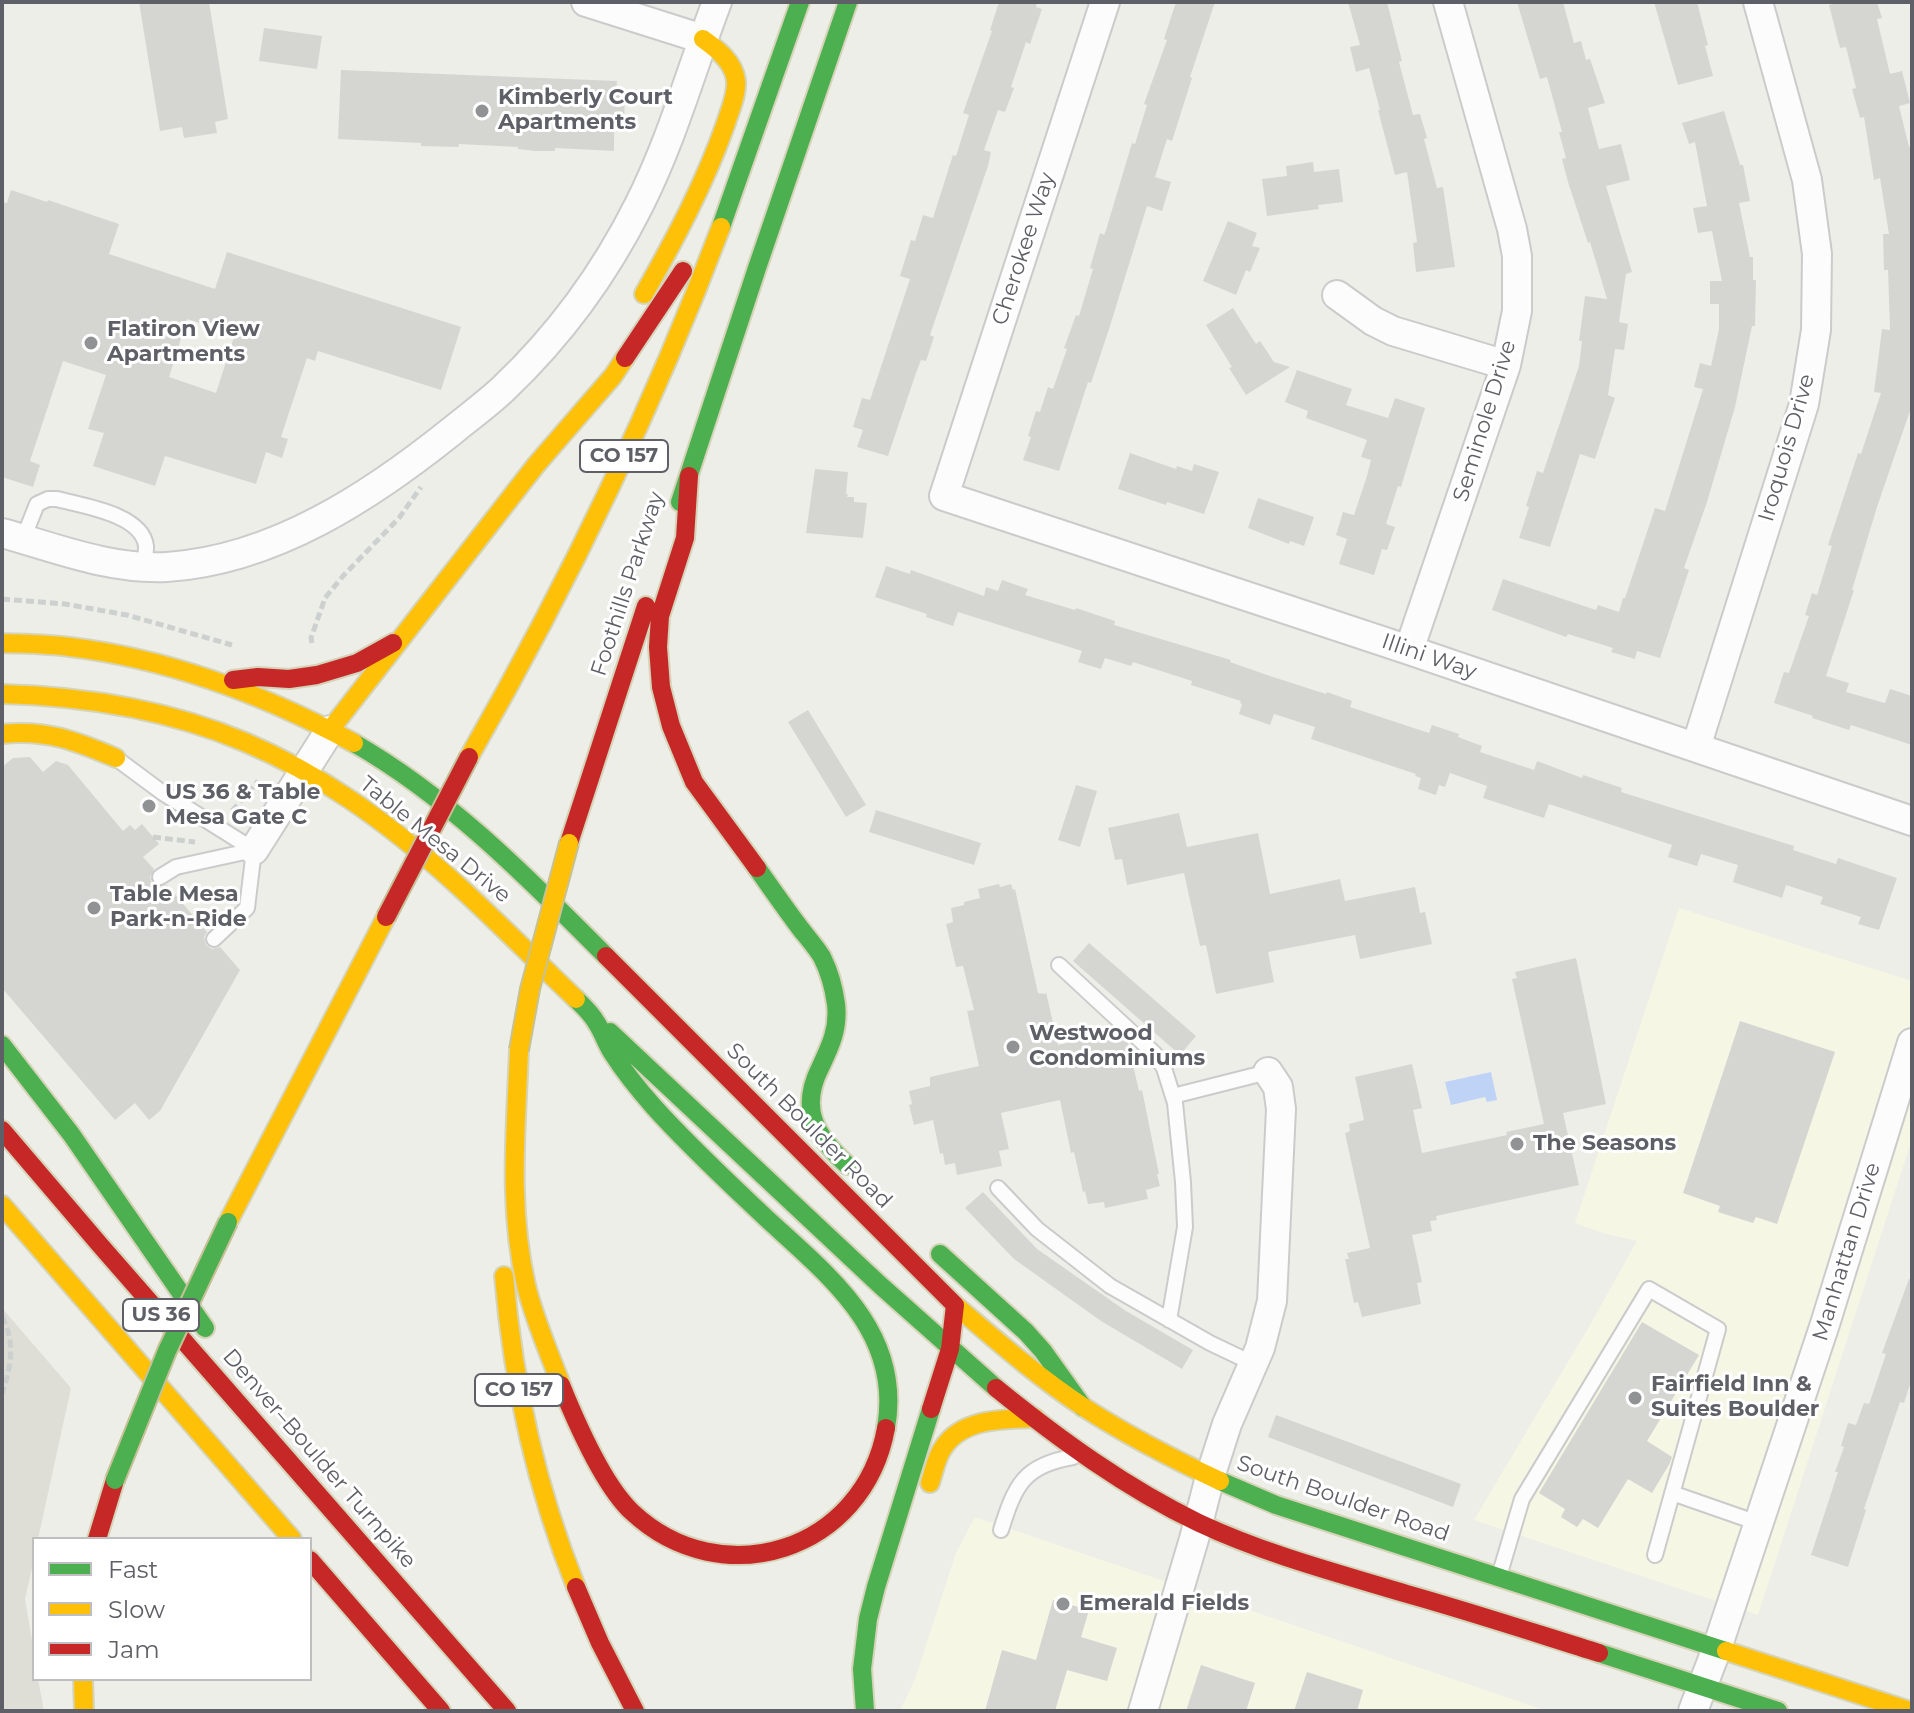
<!DOCTYPE html>
<html>
<head>
<meta charset="utf-8">
<style>
	body { margin:0 }
	#map { position:relative; width:1914px; height:1713px; overflow:hidden; background:#eeeee9; font-family:Montserrat,sans-serif }
	canvas { display:block }
	.frame { position:absolute; inset:0; border:4px solid #5f6067; pointer-events:none }
	.legend { position:absolute; left:32px; top:1537px; width:280px; height:144px; box-sizing:border-box; background:#fff; border:2px solid #bfbfc2; margin:0; padding:10px 14px; list-style:none; font-size:24px; color:#5f6067 }
	.legend li { display:flex; align-items:center; gap:16px; height:40px }
	.legend b { width:40px; border:2px solid #bfbfc2 }
</style>
</head>
<body>
<div id="map">
<canvas width="1914" height="1713"></canvas>
<div class="frame"></div>
<ul class="legend">
<li><b style="height:10px;background:#4caf50"></b>Fast</li>
<li><b style="height:10px;background:#ffc107"></b>Slow</li>
<li><b style="height:10px;background:#c62828"></b>Jam</li>
</ul>
</div>
<script>
const ctx = document.querySelector('canvas').getContext('2d');
ctx.lineJoin = 'round';
function fillPath(path, color) { ctx.fillStyle = color; ctx.fill(path, 'evenodd'); }
function strokePath(path, color, width, dash) { ctx.strokeStyle = color; ctx.lineWidth = width; ctx.lineCap = dash ? 'butt' : 'round'; ctx.setLineDash(dash || []); ctx.stroke(path); }
function drawText(font, color, halo, rows, align = 'center') {
  ctx.font = font + ' Montserrat,sans-serif'; ctx.lineWidth = 6; ctx.setLineDash([]); ctx.textBaseline = 'middle'; ctx.strokeStyle = halo; ctx.fillStyle = color; for (const [text, x, y, turn = 0] of rows) {
    ctx.save(); ctx.translate(x, y); ctx.rotate((+turn || 0) * Math.PI / 180); ctx.textAlign = isNaN(turn) ? turn : align; if (halo) ctx.strokeText(text, 0, 0); ctx.fillText(text, 0, 0); ctx.restore();
  }
}
fillPath(new Path2D(`
	M1679 908 1912 981V1139L1758 1615 1474 1520 1590 1325 1637 1241 1603 1233 1575 1223Z
	M975 1517 1547 1711H900L915 1679 956 1553Z`), '#f6f6e4');
fillPath(new Path2D(`
	M2 1308 71 1388 38 1539H34V1559L25 1599 34 1653V1679H38L44 1711H2Z`), '#deded7');
fillPath(new Path2D(`
	M1491 1072 1497 1100 1487 1102 1485 1097 1451 1105 1445 1082Z`), '#bfd3f6');
fillPath(new Path2D(`
	M139 2H209L228 119 215 122 217 133 184 138 182 127 160 131Z
	M999 2H1037L1036 7 1042 9 1030 44 1026 42 1011 87 1014 88 1005 112 998 110 984 150 991 152 988 166 930 335 934 337 926 361 921 360 916 373 888 456 857 447 863 430 853 427 862 398 870 400 910 279 900 276 911 240 915 241 923 215 933 218 953 155 956 156 969 115 963 113 992 31 990 30Z
	M1176 2H1215L1190 77 1192 78 1172 141 1167 139 1155 177 1171 182 1162 211 1147 206 1110 326 1091 383 1088 382 1059 471 1023 460 1031 437 1028 436 1036 411 1040 412 1048 387 1053 389 1067 349 1064 348 1076 315 1079 316 1093 269 1090 268 1100 233 1104 235 1106 230 1132 143 1135 144 1147 105 1144 104 1167 40 1164 39Z
	M1348 2H1387L1402 61 1399 62 1413 115 1420 114 1427 138 1424 139 1437 188 1443 187 1455 267 1416 272 1413 243 1417 242 1407 172 1395 175 1378 110H1380L1369 68 1356 72 1350 47 1360 45Z
	M1517 2H1563L1574 43 1581 41 1586 60 1590 59 1605 103 1588 108 1599 149 1621 144 1630 180 1606 186 1632 272 1626 274 1619 322 1628 324 1624 350 1615 349 1608 395 1615 398 1595 459 1580 454 1550 547 1519 538 1529 507 1526 506 1537 471 1543 473 1579 366 1582 341H1579L1585 296 1607 299 1590 242 1588 243 1568 182 1562 159 1566 158 1559 132H1562L1547 77 1540 79Z
	M1654 2H1697L1708 45 1705 46 1713 76 1678 85Z
	M1831 2H1877L1882 18 1877 19 1890 74 1902 71 1910 103 1899 106 1909 147H1912V405L1877 507 1852 590H1854L1826 676 1849 683 1846 692 1885 703 1890 689 1912 696V745L1851 725 1849 730 1812 718 1813 716 1774 703 1784 672 1789 673 1809 616 1805 615 1812 593 1817 595 1832 546 1828 545 1844 496 1858 453 1861 454 1881 393 1874 392 1882 329 1890 330 1888 270H1884L1883 234H1889L1880 178 1874 180 1864 117 1860 118 1852 89 1856 88 1846 47 1840 48 1829 5 1832 4Z
	M264 28 322 36 317 69 259 61Z
	M341 70 617 81 616 94 625 95 624 127H614V151L555 148V151H535L518 149V147L459 144 458 147 421 146V143L338 139Z
	M1724 111 1740 165H1743L1750 201 1739 203 1750 257H1753V280H1756L1755 326H1752L1735 407 1707 502 1684 568 1689 570 1660 658 1637 651 1635 659 1611 652 1613 648 1568 634 1566 637 1492 610 1503 579 1596 610 1598 605 1619 612 1623 598H1625L1655 508 1665 511 1703 389 1694 387 1700 363 1711 366 1719 329V304H1710V281H1722L1712 231 1698 233 1693 208 1707 206 1695 142 1689 144 1682 123Z
	M1313 162 1314 172 1339 169 1343 202 1318 205 1319 209 1267 216 1262 179 1287 176 1286 166Z
	M11 190 47 202 48 200 119 224 109 254 215 289 227 252 461 327 441 390 318 351 315 361 307 358 281 437 288 439 282 458 266 452 256 484 165 456 155 486 93 466 104 433 88 429 106 375 63 361 30 461 40 465 33 487 2 477V202L7 203ZM187 319 235 334 216 393 169 377Z
	M1228 221 1257 233 1252 246 1260 248 1250 272 1246 270 1236 295 1203 281Z
	M1233 308 1256 344 1260 341 1274 362 1290 367 1246 395 1229 368 1232 367 1206 325Z
	M1297 370 1352 389 1346 405 1388 418 1395 398 1425 408 1401 487 1398 486 1386 524 1395 527 1387 550 1382 549 1374 575 1339 564 1347 539 1336 535 1343 512 1354 515 1367 476 1371 460 1361 457 1367 440 1306 418 1308 411 1285 402Z
	M1130 453 1176 469 1177 466 1192 471 1194 464 1219 472 1204 514 1167 502 1166 505 1118 489Z
	M815 469 848 472 846 494H848L847 497H854V502L867 503 863 538 806 533Z
	M1258 498 1314 517 1304 546 1290 541 1289 544 1248 528Z
	M886 566 910 574 911 570 984 596 986 587 998 591 1002 580 1028 589 1025 595 1075 610 1076 608 1115 621 1114 625 1231 660 1230 662 1270 676 1326 694 1327 692 1352 701 1350 707 1429 733 1432 725 1459 734 1458 737 1482 746 1480 752 1534 770 1537 761 1582 778 1583 775 1622 788 1621 792 1794 846 1793 850 1836 864 1838 858 1897 878 1879 930 1858 924 1861 917 1820 904 1823 897 1786 885 1782 898 1733 882 1738 865 1701 854 1697 866 1668 857 1672 845 1549 804 1544 818 1483 798 1487 786 1450 773 1445 787 1439 785 1436 795 1418 789 1421 778 1415 776 1416 774 1311 739 1315 727 1274 714 1270 725 1239 714 1242 704 1240 703 1241 701 1191 685 1192 681 1133 662 1131 666 1105 658 1101 669 1078 662 1082 651 958 612 953 626 926 617 927 614 875 597Z
	M808 710 866 805 846 817 788 722Z
	M30 757 43 772 56 761 68 765 123 831 130 825 135 830 142 824 159 844 143 857 154 869 150 877 152 883 160 887 167 885 207 932 204 937 206 945 212 949 220 947 240 970 160 1111 149 1120 135 1103 115 1120 2 988V767L13 758Z
	M1076 785 1097 791 1080 847 1058 840Z
	M876 810 981 843 974 865 869 832Z
	M1179 813 1187 847 1258 833 1270 894 1340 879 1345 901 1415 887 1420 913 1425 912 1432 944 1360 959 1355 935 1268 952 1274 982 1216 994 1206 945 1200 946 1184 873 1127 885 1122 859 1115 860 1108 828Z
	M999 884 1000 887 1011 884 1013 890 1015 889 1038 993 1045 994 1046 992 1058 1045 1116 1032 1128 1043 1139 1091 1142 1090 1159 1174H1157L1160 1186 1146 1190 1148 1199 1105 1208 1104 1202 1088 1204 1085 1191 1083 1192 1074 1152 1071 1153 1060 1100 1001 1113 1009 1149 999 1151 1002 1166 957 1175 955 1163 945 1165 943 1153 940 1154 933 1120 914 1125 909 1105 912 1104 909 1091 930 1086V1077L979 1066 967 1011 974 1010 963 966 956 967 946 924 953 922 951 908 964 905V902L980 898 978 889Z
	M1089 943 1196 1036 1180 1055 1073 961Z
	M1576 958 1606 1104 1563 1113 1579 1185 1436 1216 1437 1220 1430 1221 1432 1231 1412 1235 1422 1282 1417 1283 1421 1304 1362 1317 1358 1302 1354 1303 1345 1259H1349L1347 1253 1370 1248 1345 1133 1350 1131 1349 1124 1364 1120 1355 1077 1412 1064 1422 1108 1413 1110 1422 1153 1507 1135 1506 1132 1544 1124 1512 979 1517 978 1515 972Z
	M1740 1021 1835 1052 1777 1224 1756 1217 1753 1223 1718 1212 1720 1206 1683 1193Z
	M983 1192 1037 1249 1126 1311 1193 1350 1182 1369 1101 1321 1014 1259 965 1208Z
	M1909 1279H1912V1378L1904 1403 1900 1402 1864 1509 1866 1510 1848 1567 1811 1555 1838 1472H1835L1844 1447 1841 1446 1848 1423 1856 1425 1864 1403 1869 1404 1886 1354 1882 1353Z
	M1642 1322 1699 1355 1647 1441 1672 1457 1670 1463 1652 1493 1628 1479 1598 1528 1583 1519 1577 1527 1561 1517 1565 1509 1539 1493Z
	M1276 1415 1461 1484 1453 1507 1268 1437Z
	M1053 1600 1089 1610 1081 1637 1117 1648 1107 1681 1067 1670 1055 1711H985L1002 1650 1036 1660Z
	M1201 1665 1255 1683 1246 1711H1186Z
	M1307 1672 1363 1690 1357 1711H1294Z`), '#d5d5d2');
const lane = new Path2D(`
	M23 539 37 504 48 499H57C83 506 142 514 146 546 146 552 145 560 144 566
	M117 759 163 793 254 850
	M160 877 176 867 254 850
	M214 939 247 908 254 850
	M1059 965 1154 1053 1164 1068 1175 1103 1183 1182 1185 1227 1169 1320
	M1173 1096 1268 1072
	M998 1188 1037 1229 1110 1286 1210 1343 1254 1364
	M1672 1493 1758 1523
	M1001 1530C1015 1485 1024 1465 1073 1457
	M1500 1573 1522 1499 1649 1289 1718 1329 1655 1555`);
const street = new Path2D(`
	M586 2 703 39
	M1105 2 944 496 1409 650 1912 821
	M1337 295 1373 321 1393 331 1506 365
	M2 533C56 548 110 570 167 567 274 560 371 496 452 431 469 417 487 404 503 389 558 337 605 273 639 205 672 140 691 70 717 2
	M1409 650 1506 365 1517 311V256L1512 229 1448 2
	M1696 747 1804 404 1816 330 1817 254 1807 180 1758 2
	M254 850 330 730
	M1143 1711 1194 1539 1210 1477 1227 1424 1260 1348 1272 1301 1281 1109 1278 1087 1268 1072
	M1693 1711 1717 1648 1825 1324 1912 1043`);
const fast = new Path2D(`
	M721 227 800 2
	M680 502 757 268 848 2
	M354 743C450 798 528 878 606 956
	M757 868C771 888 785 908 800 928 807 937 816 947 822 957 829 971 834 989 836 1004 839 1029 830 1047 820 1068 799 1110 816 1136 847 1165
	M576 999C583 1006 591 1013 596 1022 603 1032 606 1044 613 1054 625 1073 639 1090 654 1107 689 1146 728 1182 766 1218 829 1276 903 1332 886 1428
	M610 1032 880 1285 996 1388
	M2 1045 71 1134 205 1328
	M940 1254 1026 1332 1043 1351 1083 1407
	M1220 1481 1276 1505 1726 1651
	M1599 1653 1778 1711
	M865 1711 862 1669 868 1619 876 1587 931 1409`);
const slow = new Path2D(`
	M644 294C675 239 705 183 726 123 730 110 737 95 736 81 734 62 717 49 703 39
	M2 643C25 644 47 644 70 647 170 659 265 695 354 743
	M2 694C190 699 314 756 453 881 495 919 535 960 576 999
	M330 730 536 465 613 376 625 358
	M2 734C46 729 76 741 116 758
	M469 757C566 587 652 410 721 227
	M519 1050C516 1129 508 1207 526 1285 534 1319 549 1352 561 1385
	M2 1205 292 1539
	M228 1222 386 917
	M504 1276C513 1383 536 1487 576 1587
	M955 1305C997 1341 1039 1378 1085 1408 1128 1436 1173 1459 1220 1481
	M930 1483C934 1471 936 1458 943 1448 962 1418 1004 1419 1035 1418
	M1726 1651 1910 1711
	M83 1679 84 1711`);
const jam = new Path2D(`
	M625 358 683 271
	M689 476 685 538 660 616 658 647 661 687 671 726 694 782 757 868
	M233 680 258 677 289 679 317 675 357 663 393 643
	M569 843 646 606
	M606 956 955 1305 950 1349 931 1409
	M2 1130 100 1245 507 1711
	M561 1385C576 1422 603 1485 632 1512 722 1596 864 1551 886 1428
	M996 1388C1059 1439 1126 1488 1199 1523 1265 1554 1337 1573 1407 1594 1471 1612 1535 1633 1599 1653
	M97 1539 115 1480
	M310 1560 441 1711
	M576 1587 600 1643 635 1711`);
strokePath(lane, '#cbcbcb', 18);
strokePath(street, '#cbcbcb', 32);
strokePath(fast, '#d5d3b8', 22);
strokePath(slow, '#d5d3b8', 22);
strokePath(jam, '#d5d3b8', 22);
strokePath(new Path2D(`
	M2 599 65 604 127 615 232 645
	M312 643 311 638 325 598 343 576 399 518 421 487
	M232 811 258 781
	M153 837 195 842
	M2 1317C16 1343 11 1367 2 1394`), '#ccd0cf', 5, [8, 4]);
strokePath(lane, '#fcfcfc', 14);
strokePath(street, '#fcfcfc', 28);
strokePath(fast, '#4caf50', 18);
strokePath(slow, '#ffc107', 18);
strokePath(jam, '#c62828', 18);
const fastBridge = new Path2D(`
	M115 1480 167 1351 228 1222`);
const slowBridge = new Path2D(`
	M519 1050 530 989 569 843`);
const jamBridge = new Path2D(`
	M386 917 469 757`);
strokePath(fastBridge, '#c6c196', 22, []);
strokePath(slowBridge, '#c6c196', 22, []);
strokePath(jamBridge, '#c6c196', 22, []);
strokePath(fastBridge, '#4caf50', 18);
strokePath(slowBridge, '#ffc107', 18);
strokePath(jamBridge, '#c62828', 18);
for (const [x, y, r, color] of [
	[482,111,8,"#919294"],
	[91,343,8,"#919294"],
	[149,806,8,"#919294"],
	[94,908,8,"#919294"],
	[1013,1047,8,"#919294"],
	[1517,1144,8,"#919294"],
	[1635,1398,8,"#919294"],
	[1063,1604,8,"#919294"]
]) { const dot = new Path2D(); dot.arc(x, y, r, 0, 2 * Math.PI); ctx.fillStyle = color; ctx.fill(dot); strokePath(dot, '#fff', 3); }
for (const [x, y, w] of [
	[624,456,88],
	[161,1315,76],
	[519,1390,88]
]) { const box = new Path2D(); box.roundRect(x - w / 2, y - 16, w, 32, 6); ctx.fillStyle = '#fff'; ctx.fill(box); strokePath(box, '#5f6067', 2); }
drawText('bold 20px', '#5f6067', null, [
	["CO 157",624,456],
	["US 36",161,1315],
	["CO 157",519,1390]
]);
drawText('bold 22px', '#5f6067', '#fff', [
	["Kimberly Court",498,98],
	["Apartments",498,123],
	["Flatiron View",107,330],
	["Apartments",107,355],
	["US 36 & Table",165,793],
	["Mesa Gate C",165,818],
	["Table Mesa",110,895],
	["Park-n-Ride",110,920],
	["Westwood",1029,1034],
	["Condominiums",1029,1059],
	["The Seasons",1533,1144],
	["Fairfield Inn &",1651,1385],
	["Suites Boulder",1651,1410],
	["Emerald Fields",1079,1604]
], 'left');
drawText('22px', '#5f6067', '#fff', [
	["Cherokee Way",1024,249,-72],
	["Seminole Drive",1485,421,-73],
	["Iroquois Drive",1787,448,-74],
	["Foothills Parkway",628,584,-72],
	["Illini Way",1429,657,19],
	["Table Mesa Drive",435,840,39],
	["South Boulder Road",809,1126,45],
	["Manhattan Drive",1847,1252,-73],
	["Denver–Boulder Turnpike",319,1459,49],
	["South Boulder Road",1343,1499,19]
]);
</script>
</body>
</html>
